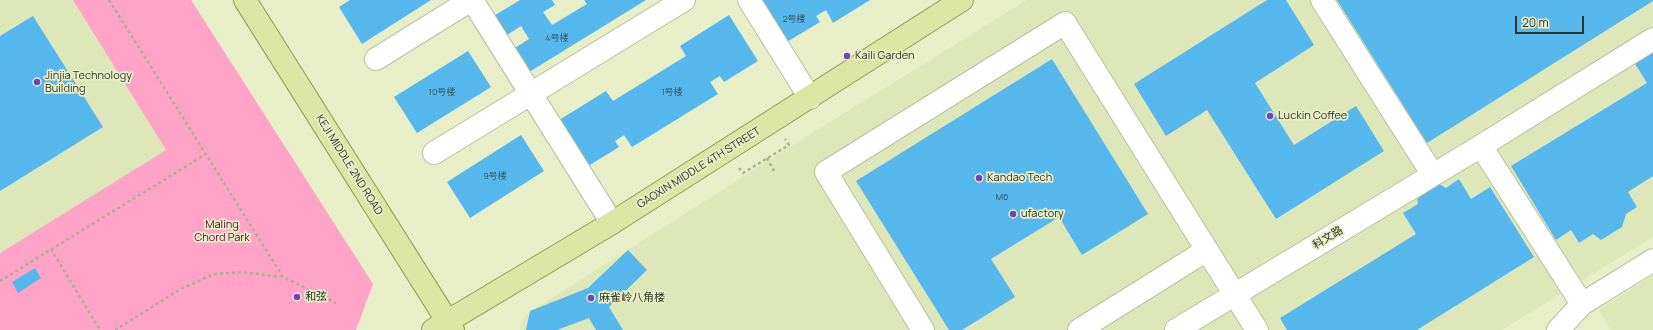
<!DOCTYPE html>
<html>
<head>
<meta charset="utf-8">
<style>
	body { margin:0 }
	#map { position:relative; width:1653px; height:330px; overflow:hidden; background:#e7eec8; font-family:Manrope,sans-serif }
	canvas { display:block }
	.scale { position:absolute; left:1515px; top:16px; width:69px; height:18px; box-sizing:border-box; border:2px solid #313425; border-top:0; padding-left:5px; font-size:12px; line-height:14px; white-space:nowrap; color:#313425; -webkit-text-stroke:3px #e7eec8; paint-order:stroke }
</style>
</head>
<body>
<div id="map">
<canvas width="1653" height="330"></canvas>
<div class="scale">20 m</div>
</div>
<script>
const ctx = document.querySelector('canvas').getContext('2d');
ctx.lineJoin = 'round';
function fillPath(path, color) { ctx.fillStyle = color; ctx.fill(path, 'evenodd'); }
function strokePath(path, color, width, dash) { ctx.strokeStyle = color; ctx.lineWidth = width; ctx.lineCap = dash ? 'butt' : 'round'; ctx.setLineDash(dash || []); ctx.stroke(path); }
function drawText(font, color, halo, rows, align = 'center') {
  ctx.font = font + ' Manrope,"Noto Sans SC",sans-serif'; ctx.lineWidth = 3.5; ctx.setLineDash([]); ctx.textBaseline = 'middle'; ctx.strokeStyle = halo; ctx.fillStyle = color; for (const [text, x, y, turn = 0] of rows) {
    ctx.save(); ctx.translate(x, y); ctx.rotate((+turn || 0) * Math.PI / 180); ctx.textAlign = isNaN(turn) ? turn : align; if (halo) ctx.strokeText(text, 0, 0); ctx.fillText(text, 0, 0); ctx.restore();
  }
}
fillPath(new Path2D(`
	M0 0H73L166 150 0 253Z
	M1027 0H1653V237L1502 330H520L524 316 793 145Z
	M1653 275V330H1611L1599 310Z`), '#dee7b9');
fillPath(new Path2D(`
	M73 0H191L373 284 356 330H0V253L166 150Z`), '#ffa4c6');
fillPath(new Path2D(`
	M350 0H431L362 44 339 7Z
	M520 0H552L555 5 543 12 552 25 587 4 584 0H646L526 74 512 50 529 39 521 26 504 37 492 17Z
	M759 0H870L833 23 826 10 816 16 820 22 785 43Z
	M1267 0H1286L1314 45 1255 83 1294 145 1356 106 1384 151 1276 219 1207 110 1166 136 1134 84Z
	M1337 0H1653V1L1427 143Z
	M729 15 758 61 724 82 720 76 710 82 718 94 632 147 624 135 615 141 619 147 585 168 556 122 606 91 613 101 686 56 680 46Z
	M33 16 103 127 0 191V36Z
	M1653 44V176L1628 192 1637 207 1626 214 1622 227 1601 240 1593 234 1579 243 1571 230 1556 240 1511 166 1647 83 1634 62Z
	M468 51 491 87 417 133 394 97Z
	M1052 59 1148 214 1082 255 1059 217 991 259 1015 297 962 330H949L856 181Z
	M521 135 544 171 470 218 447 182Z
	M1459 179 1471 199 1490 187 1534 257 1417 330H1287L1280 318 1416 234 1403 213 1418 204 1417 199 1439 184 1446 188Z
	M628 250 647 270 609 307 623 330H596L589 318 557 330H526L530 311 588 288Z
	M35 268 41 278 18 293 12 282Z`), '#56b7ed');
const minor = new Path2D(`
	M472 0 612 223
	M749 0 810 98
	M1322 0 1433 175
	M376 59 471 0
	M1481 146 1582 304 1558 330
	M434 153 684 0
	M1582 304 1653 260
	M923 330 826 172 1065 23 1257 330
	M1079 330 1207 250
	M1176 330 1481 146 1653 39`);
const major = new Path2D(`
	M245 0 453 330
	M433 330 612 223 962 0`);
strokePath(minor, '#b9c09b', 24);
strokePath(major, '#919d51', 24);
strokePath(new Path2D(`
	M109 0 283 277 336 303
	M767 158 774 171
	M739 168 743 173 789 145 785 139
	M51 249 100 330
	M0 281 206 154
	M115 330 179 290 214 274 242 272 283 277`), '#abb092', 2.5, [3, 3]);
strokePath(minor, '#fff', 22);
strokePath(major, '#dce6a4', 22);
for (const [x, y, r, color] of [
	[847,56,4,"#7145bd"],
	[37,82,4,"#7145bd"],
	[1270,116,4,"#7145bd"],
	[979,178,4,"#7145bd"],
	[1013,214,4,"#7145bd"],
	[297,297,4,"#7145bd"],
	[591,298,4,"#7145bd"]
]) { const dot = new Path2D(); dot.arc(x, y, r, 0, 2 * Math.PI); ctx.fillStyle = color; ctx.fill(dot); strokePath(dot, '#e7eec8', 1.5); }
drawText('9px', '#3a5557', null, [
	["2号楼",794,19],
	["4号楼",557,38],
	["10号楼",442,92],
	["1号楼",672,92],
	["9号楼",495,176],
	["M6",1002,197]
]);
drawText('11px', '#313425', '#e7eec8', [
	["Kaili Garden",855,56],
	["Jinjia Technology",45,76],
	["Building",45,89],
	["Luckin Coffee",1278,116],
	["Kandao Tech",987,178],
	["ufactory",1021,214],
	["和弦",305,297],
	["麻雀岭八角楼",599,298]
], 'left');
drawText('11px', '#313425', '#e7eec8', [
	["KEJI MIDDLE 2ND ROAD",349,165,58],
	["GAOXIN MIDDLE 4TH STREET",699,168,-32],
	["科文路",1328,238,-31]
]);
drawText('11px', '#590431', '#e7eec8', [
	["Maling",222,225],
	["Chord Park",222,238]
]);
</script>
</body>
</html>
